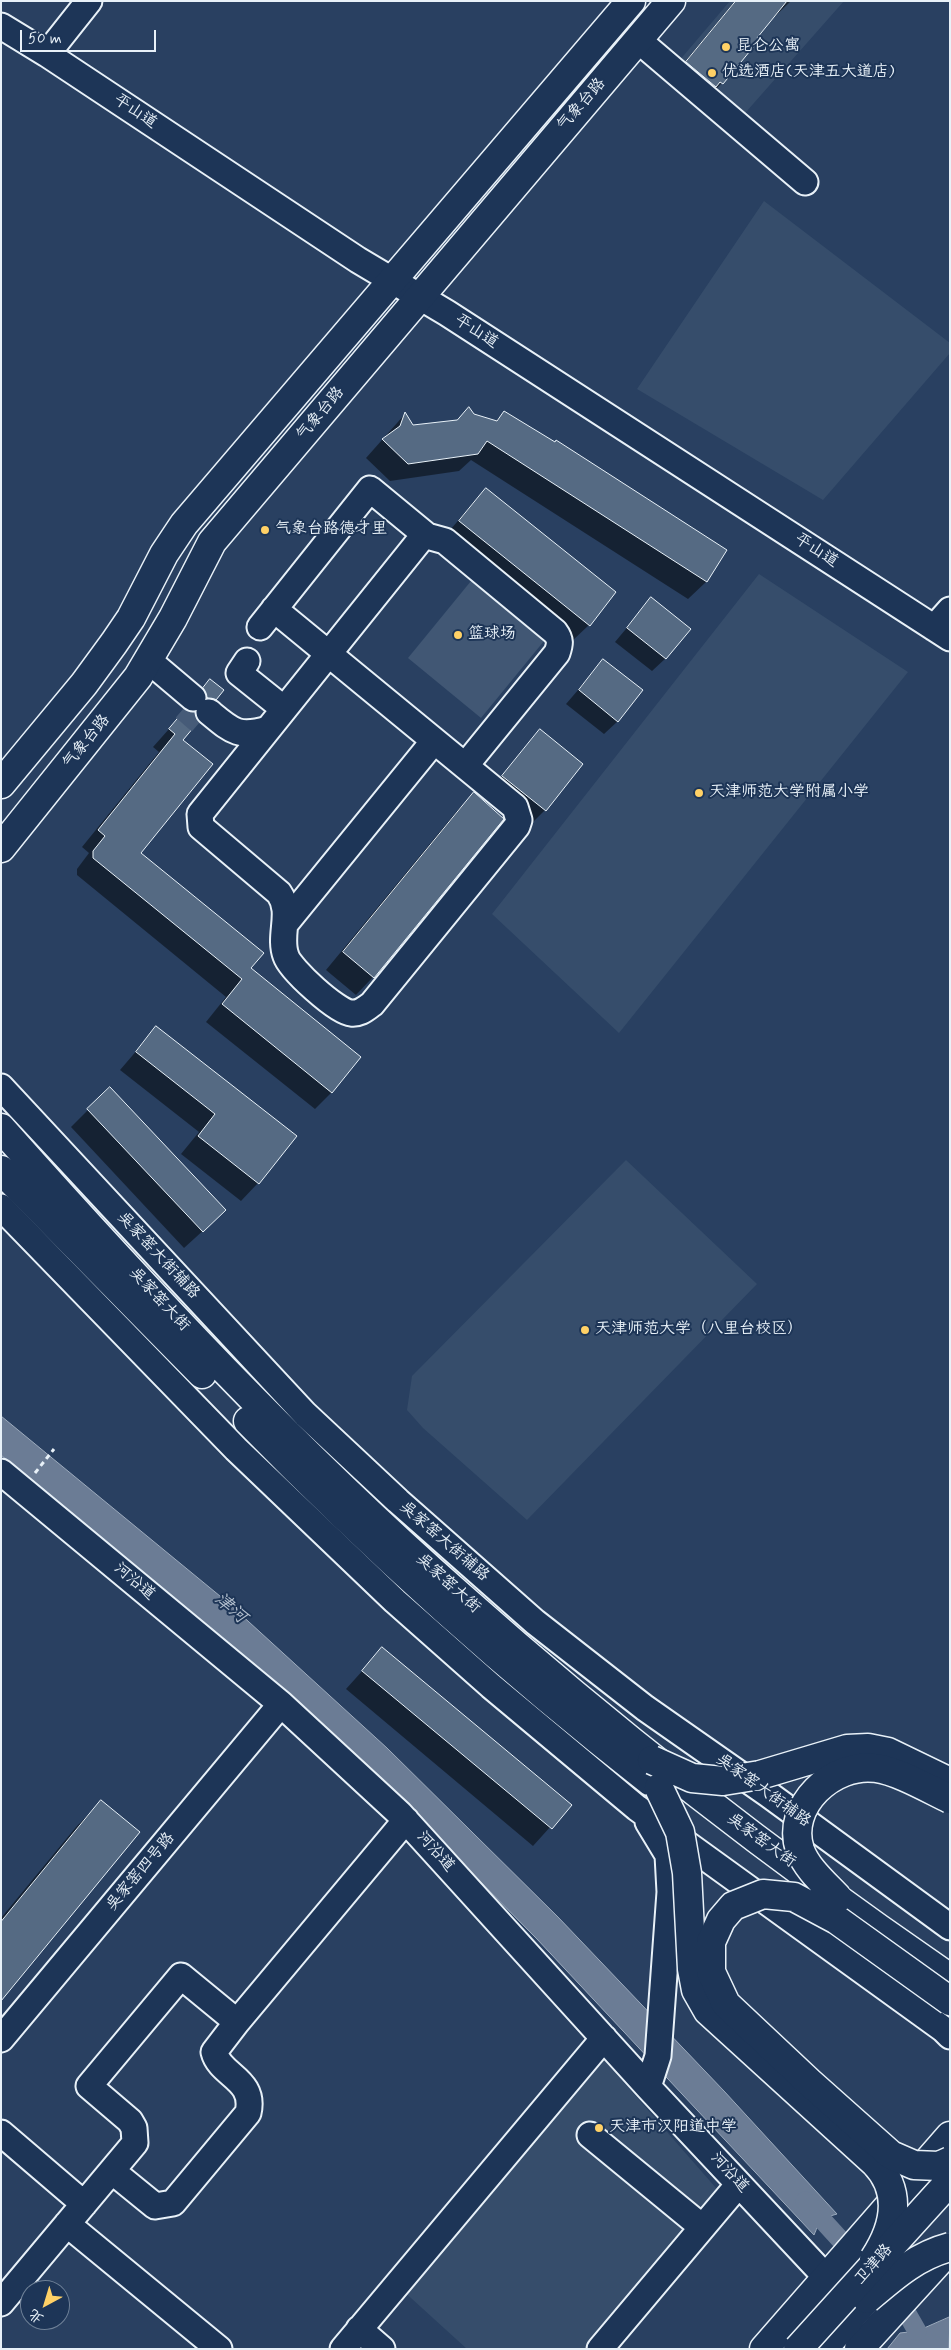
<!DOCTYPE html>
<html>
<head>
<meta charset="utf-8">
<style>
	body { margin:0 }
	#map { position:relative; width:951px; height:2350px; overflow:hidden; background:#294061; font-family:Mynerve,"LXGW WenKai TC",sans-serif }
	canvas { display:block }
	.frame { position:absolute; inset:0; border:2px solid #e8f1f8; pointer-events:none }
	.north { position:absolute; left:20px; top:2280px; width:50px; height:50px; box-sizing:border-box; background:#1d3557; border:1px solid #6e8097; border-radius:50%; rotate:219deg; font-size:14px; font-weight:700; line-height:20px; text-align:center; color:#e8f1f8 }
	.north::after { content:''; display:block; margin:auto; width:18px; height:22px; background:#ffd166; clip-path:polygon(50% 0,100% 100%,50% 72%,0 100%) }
	.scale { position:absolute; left:20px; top:30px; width:136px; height:22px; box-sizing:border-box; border:2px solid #e8f1f8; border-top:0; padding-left:6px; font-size:15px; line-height:18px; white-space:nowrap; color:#e8f1f8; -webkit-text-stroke:4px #1d3557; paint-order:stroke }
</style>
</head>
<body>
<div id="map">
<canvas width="951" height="2350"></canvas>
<div class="frame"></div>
<div class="north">北</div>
<div class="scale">50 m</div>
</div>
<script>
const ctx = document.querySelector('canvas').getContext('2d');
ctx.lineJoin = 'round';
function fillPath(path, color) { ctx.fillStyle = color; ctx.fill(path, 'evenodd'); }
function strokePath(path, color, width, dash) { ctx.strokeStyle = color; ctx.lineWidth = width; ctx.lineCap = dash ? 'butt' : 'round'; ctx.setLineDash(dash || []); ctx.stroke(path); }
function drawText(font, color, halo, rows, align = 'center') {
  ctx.font = font + ' Mynerve,"LXGW WenKai TC",sans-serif'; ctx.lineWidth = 4; ctx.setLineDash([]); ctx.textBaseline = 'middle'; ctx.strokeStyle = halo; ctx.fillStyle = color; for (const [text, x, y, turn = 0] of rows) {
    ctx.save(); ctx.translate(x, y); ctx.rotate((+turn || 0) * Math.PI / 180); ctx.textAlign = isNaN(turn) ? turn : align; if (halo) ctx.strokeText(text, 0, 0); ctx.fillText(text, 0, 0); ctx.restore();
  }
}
fillPath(new Path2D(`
	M730 1H844L731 129 667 75Z
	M764 201 950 343V353L823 500 637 389Z
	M759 574 908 672 619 1033 492 914Z
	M626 1160 757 1284 527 1520 423 1428 407 1410 412 1376Z
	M598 2053 730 2204 608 2349H467L400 2288Z`), '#364d6b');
fillPath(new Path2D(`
	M471 581 544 641 481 718 408 658Z`), '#415774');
const water = new Path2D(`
	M1 1416 226 1601 387 1748 558 1917 724 2091 837 2214C820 2219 821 2218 814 2235L536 1938 369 1769 306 1712 1 1455Z
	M950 2317 949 2349H887L900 2333 917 2331Z`);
fillPath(water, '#6b7c95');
strokePath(water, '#9dabbd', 1);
fillPath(new Path2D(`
	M735 1H791L763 28 722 83 704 101 670 80Z
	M504 412 726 550 706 582 688 599 471 460 459 471 390 481 366 458 405 414 412 426 457 421 473 415 495 422Z
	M486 489 589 625 571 642 442 539Z
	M651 599 666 658 652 671 615 642Z
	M603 661 618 721 604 734 566 704Z
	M210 680 215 699 206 708 195 697Z
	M185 711 181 741 139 853 249 968 332 1092 315 1109 206 1022 226 997 77 875V869L89 853 82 847 159 752 153 747Z
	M540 731 545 810 532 823 490 790Z
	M474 794 373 977 356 995 326 970 457 811Z
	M156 1028 295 1136 258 1183 241 1201 181 1154 199 1132 120 1070Z
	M88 1110 206 1228 184 1248 71 1127Z
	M382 1649 570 1805 533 1846 346 1689Z
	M101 1802 1 1999V1918L76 1827Z`), '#0007');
strokePath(new Path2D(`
	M805 2201 857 2258
	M905 2310 917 2331`), '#6b7c95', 19);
const building = new Path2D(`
	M736 1H787L757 38 759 40 723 84 720 82 716 87 686 62Z
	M469 407 474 414 497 421 504 411 555 442 556 440 727 550 707 582 487 441 478 454 408 464 382 439 400 426 405 412 413 425 457 420Z
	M486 488 616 592 590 626 459 521Z
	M651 597 691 629 666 659 627 628Z
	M603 659 643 690 618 722 579 690Z
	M210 679 224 690 216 700 207 698 203 688Z
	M185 710 195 712 199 721 183 740 213 764 141 853 264 953 251 968 361 1057 332 1093 222 1004 242 979 93 858V851L105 836 98 830 175 734 169 729Z
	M540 729 583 764 546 811 502 776Z
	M474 792 504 819 374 978 343 952Z
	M156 1026 297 1136 259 1184 198 1136 215 1114 136 1052Z
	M110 1087 226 1210 203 1232 87 1109Z
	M382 1647 572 1805 552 1829 362 1671Z
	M101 1800 140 1832 1 2001V1922Z`);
fillPath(building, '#556a83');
strokePath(building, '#e8f1f8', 1);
strokePath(new Path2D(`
	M184 708 200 722`), '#465b78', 25, [25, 12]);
const minor = new Path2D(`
	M1 26 47 54 358 260 447 313 950 638
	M638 40 805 182
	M47 54 89 1
	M274 609 515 807 519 820 517 826 372 1004C365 1009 360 1014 351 1013 337 1012 290 969 286 956 278 935 293 913 279 893L201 827 200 814C273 722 347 631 420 540L427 536 445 541 555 632C561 640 560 644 557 653L465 766
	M260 627 370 489 427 536
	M934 628 950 610
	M148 660 193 698
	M247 661 239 673 284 709
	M209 712C232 731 238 738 268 729
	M285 924 434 741
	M1 1087 305 1414 398 1501 535 1622 645 1708 768 1794 950 1927
	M1 1207 236 1449 395 1601 491 1686 637 1808 943 2029 950 2036
	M1 1472 281 1704 400 1814 648 2087 826 2277
	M648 1822 668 1855 670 1892 658 2056 648 2087
	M1 2039 281 1704
	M1 2133 84 2204
	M590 2135 702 2227
	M112 2171 155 2206 173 2203 248 2113C256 2079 220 2076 214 2052L237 2022
	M67 2224 219 2349
	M1 2303 135 2143 134 2128 130 2121 89 2086 181 1976 237 2022 406 1820
	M359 2329 382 2349
	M343 2349 604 2038
	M600 2349 739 2184`);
const major = new Path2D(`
	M1 784 84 684 114 643 131 618 164 554 184 524 631 1
	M1 848 138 677 173 618 212 542 671 1
	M764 2349 950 2136
	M859 2349 950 2249`);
const highway = new Path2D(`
	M1 1128C146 1291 296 1451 459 1595 614 1733 779 1861 950 1978
	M1 1170 202 1374
	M248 1421C374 1550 509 1671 651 1782
	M823 2349 867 2299`);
strokePath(minor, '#e8f1f8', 29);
strokePath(major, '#e8f1f8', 31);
strokePath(highway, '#e8f1f8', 31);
strokePath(new Path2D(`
	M35 1473 54 1449`), '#e8f1f8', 3, [5, 4]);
strokePath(minor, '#1d3557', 25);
strokePath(major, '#1d3557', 28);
strokePath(highway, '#1d3557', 28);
const majorBridge = new Path2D(`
	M652 1760 692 1778 723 1781 760 1775 847 1749 868 1748 888 1752 950 1782
	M659 1788 680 1832 687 1873 692 1969 696 1990 708 2011 875 2163C903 2192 895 2227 874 2259
	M867 2299C893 2277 916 2256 950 2247`);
const highwayBridge = new Path2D(`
	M838 1898C825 1884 807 1869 800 1850 785 1806 833 1762 876 1768 898 1771 929 1789 950 1799
	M950 2001 837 1920 794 1897 763 1894 733 1906 721 1920 711 1942V1972L726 2004 809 2082 891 2155 914 2165 939 2166 950 2161
	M798 2349 950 2181`);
strokePath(majorBridge, '#e8f1f8', 31, []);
strokePath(highwayBridge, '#e8f1f8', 31, []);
strokePath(majorBridge, '#1d3557', 28);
strokePath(highwayBridge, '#1d3557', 28);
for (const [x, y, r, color] of [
	[726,47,5,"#ffd166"],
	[712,73,5,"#ffd166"],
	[265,530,5,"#ffd166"],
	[458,635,5,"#ffd166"],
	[699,793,5,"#ffd166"],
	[585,1330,5,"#ffd166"],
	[599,2128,5,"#ffd166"]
]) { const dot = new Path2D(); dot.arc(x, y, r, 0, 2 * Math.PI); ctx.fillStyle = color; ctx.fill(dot); strokePath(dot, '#1d3557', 2); }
drawText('16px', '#e8f1f8', '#1d3557', [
	["昆仑公寓",736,47],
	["优选酒店(天津五大道店)",722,73],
	["气象台路德才里",275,530],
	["篮球场",468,635],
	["天津师范大学附属小学",709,793],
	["天津师范大学（八里台校区）",595,1330],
	["天津市汉阳道中学",609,2128]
], 'left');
drawText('16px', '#e8f1f8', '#1d3557', [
	["气象台路",582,105,-49],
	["平山道",135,112,34],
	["平山道",476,332,33],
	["气象台路",321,414,-50],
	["平山道",816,551,33],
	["气象台路",87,742,-51],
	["吴家窑大街辅路",158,1256,47],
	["吴家窑大街",159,1300,47],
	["吴家窑大街辅路",444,1542,41],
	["河沿道",134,1582,40],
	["吴家窑大街",448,1584,42],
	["吴家窑大街辅路",763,1791,36],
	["吴家窑大街",761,1841,36],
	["河沿道",435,1852,48],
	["吴家窑四号路",141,1872,-50],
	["河沿道",729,2173,47],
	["卫津路",874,2265,-48]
]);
drawText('italic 18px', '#b6c2d0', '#1d3557', [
	["津河",230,1609,41]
]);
</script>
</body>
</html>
